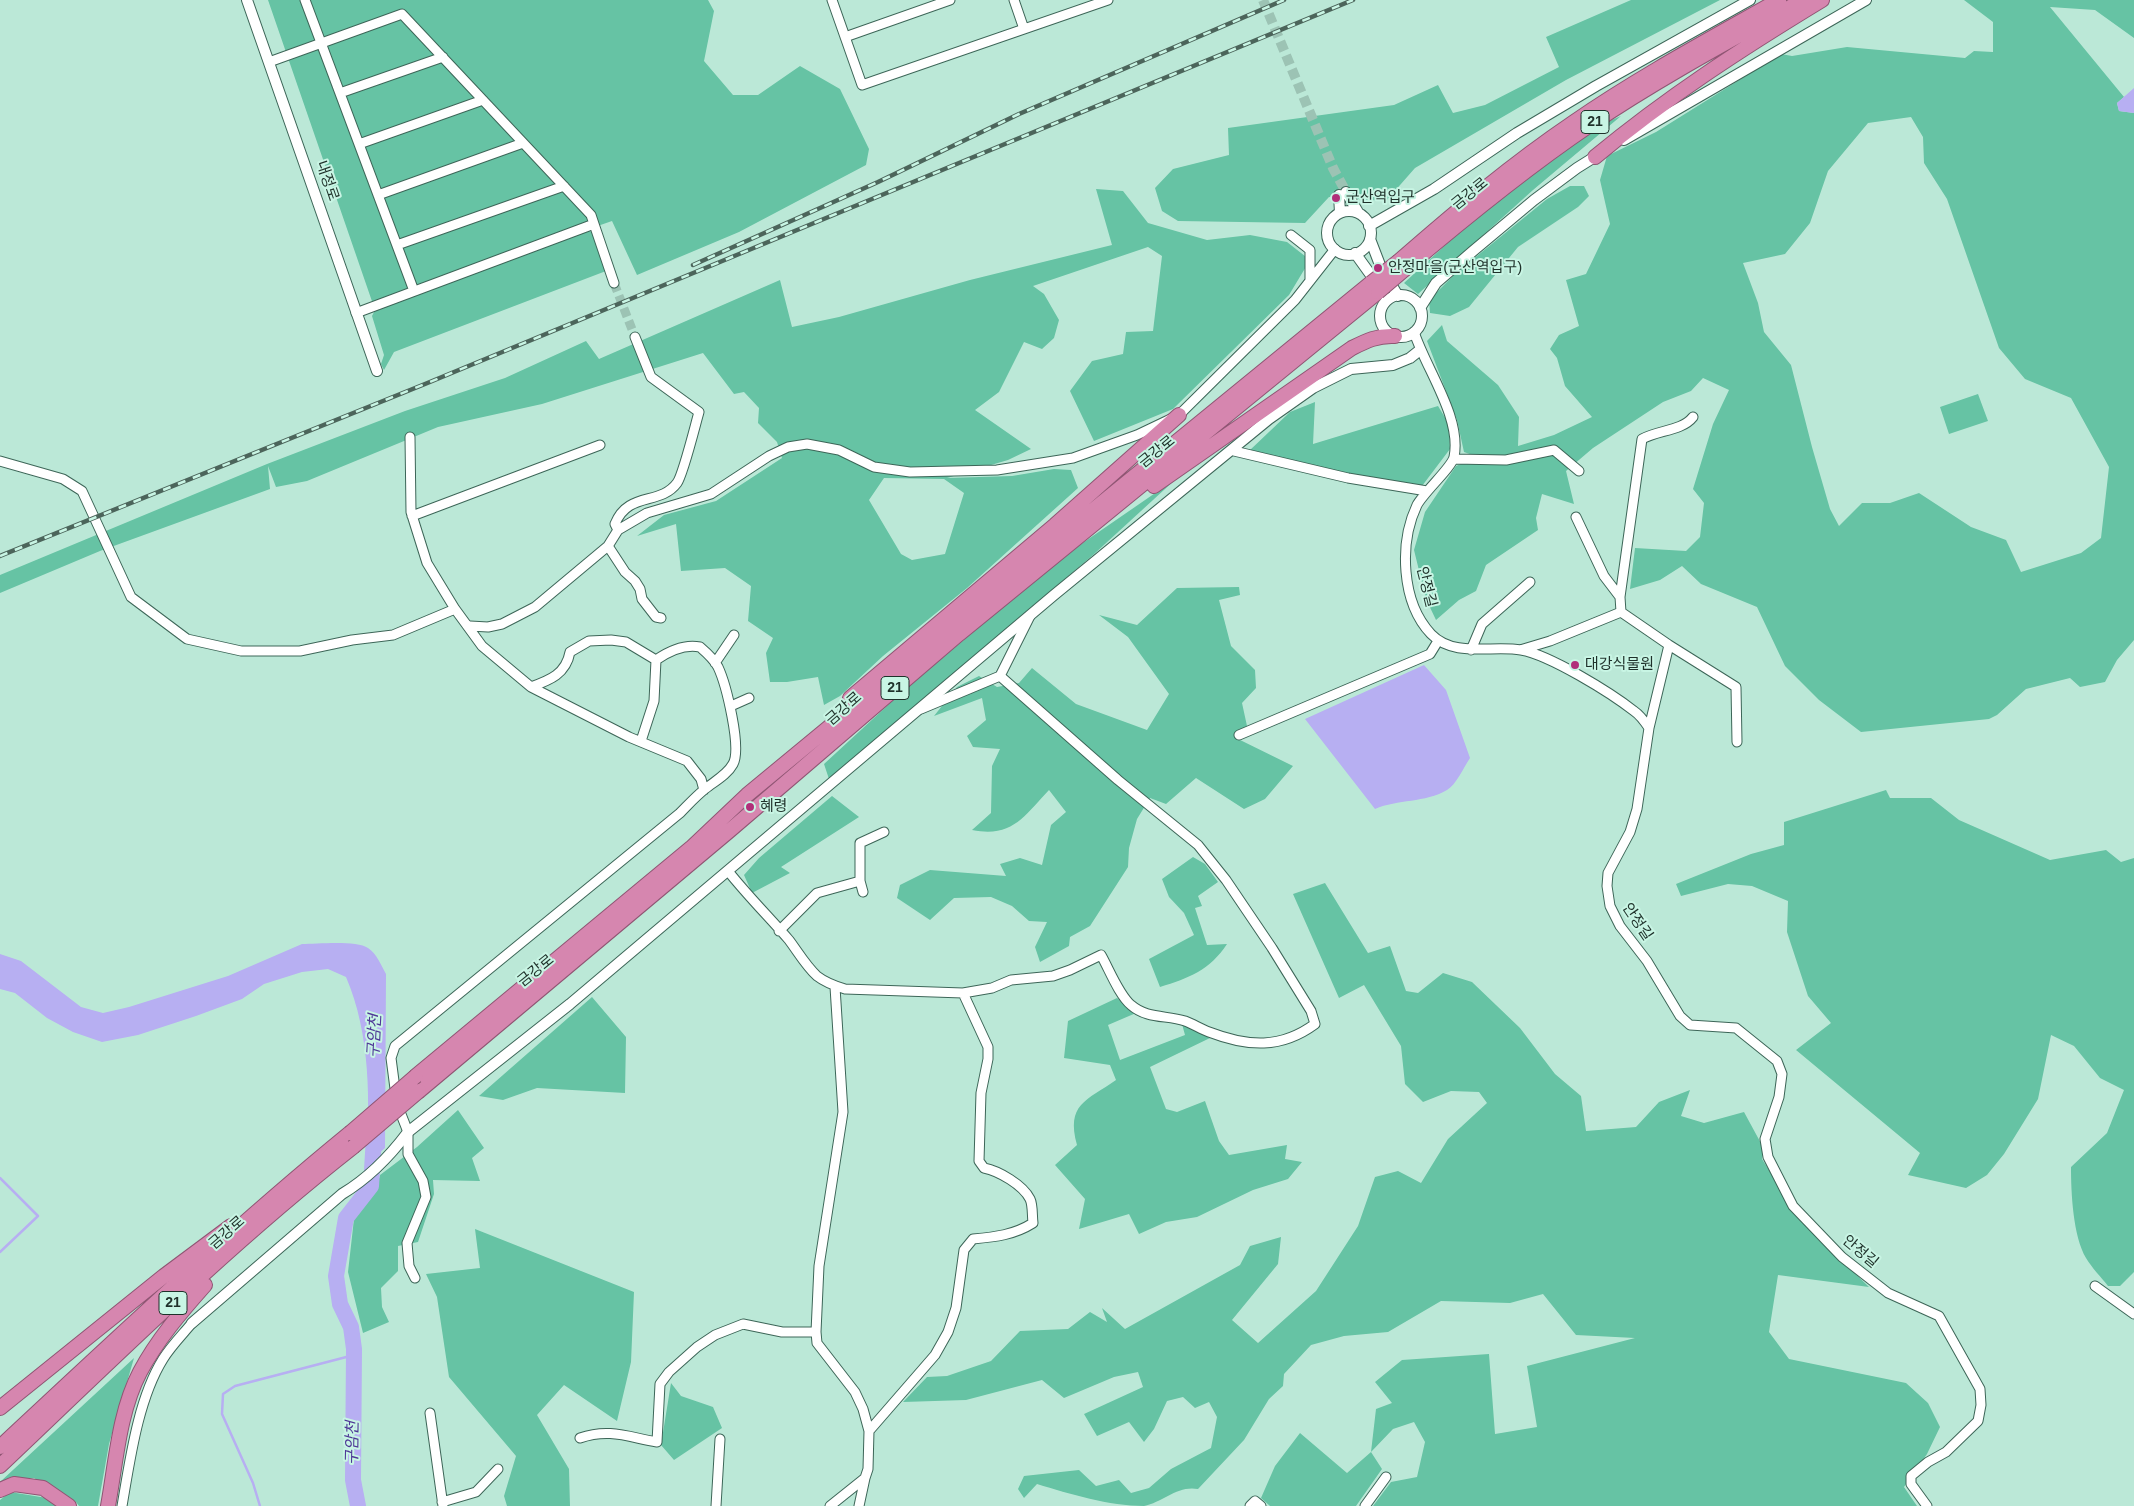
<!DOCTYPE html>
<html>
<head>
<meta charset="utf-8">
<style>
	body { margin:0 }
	canvas { display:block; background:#bbe8d7 }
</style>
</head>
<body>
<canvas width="2134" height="1506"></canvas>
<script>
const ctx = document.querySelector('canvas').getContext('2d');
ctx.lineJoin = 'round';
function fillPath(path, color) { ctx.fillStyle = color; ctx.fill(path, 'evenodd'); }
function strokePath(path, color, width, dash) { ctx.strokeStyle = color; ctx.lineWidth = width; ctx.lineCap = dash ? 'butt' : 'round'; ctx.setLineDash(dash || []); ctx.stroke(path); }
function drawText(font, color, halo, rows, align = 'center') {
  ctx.font = font + ' Helvetica,"Noto Sans KR",sans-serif'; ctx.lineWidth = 4; ctx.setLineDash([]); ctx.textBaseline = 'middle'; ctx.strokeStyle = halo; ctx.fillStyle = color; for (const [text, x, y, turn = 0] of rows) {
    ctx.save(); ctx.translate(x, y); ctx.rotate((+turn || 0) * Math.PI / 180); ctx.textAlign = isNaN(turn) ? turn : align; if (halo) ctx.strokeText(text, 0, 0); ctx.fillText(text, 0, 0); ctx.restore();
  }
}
fillPath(new Path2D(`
	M268 0H708L714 11 704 61 733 95H758L800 66 840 89 869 149 866 165 739 232 637 275 612 221 586 230 592 232 606 271 394 352 384 370 381 364 384 355 372 316 375 310Z
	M1631 0H1720L1566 80 1415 168 1386 201 1329 197 1305 223 1178 221 1162 211 1155 188 1173 169 1229 155 1228 128 1394 105 1438 85 1453 113 1485 105 1559 67 1546 37Z
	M1964 0H2134V38L2095 10 2050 7 2124 97 2117 103 2119 111 2134 113V640L2117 660 2105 682 2080 687 2070 678 2026 689 1997 715 1989 719 1861 732 1819 700 1785 666 1757 607 1701 584 1682 566 1660 580 1630 589 1635 548 1686 551 1700 537 1704 503 1693 489 1713 424 1729 390 1703 378 1691 391 1663 402 1593 448 1566 471 1574 504 1542 494 1536 518 1538 530 1486 565 1476 591 1459 600 1436 620 1426 599 1414 550 1425 512 1456 466 1478 457 1464 452 1457 420 1427 341 1442 325 1447 341 1498 385 1519 417 1518 446 1554 435 1592 417 1565 386 1557 358 1550 349 1559 335 1579 326 1566 280 1586 274 1610 224 1600 180 1607 156 1656 132 1781 54 1792 56 1847 47 1965 58 1974 51 1993 52V22ZM1911 117 1923 137 1924 163 1947 199 1999 348 2025 379 2071 398 2109 467 2101 538 2081 553 2021 572 2006 540 1971 527 1919 493 1890 503H1862L1839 526 1830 509 1812 447 1791 365 1764 332 1758 303 1743 263 1785 254 1810 223 1828 171 1868 123Z
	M1621 116 1533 190 1418 294 1404 283 1477 216 1602 124Z
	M1570 186H1584L1589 196 1578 207 1518 247 1469 307 1450 316 1430 313 1429 300 1456 273 1547 199Z
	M1096 189 1123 191 1148 223 1207 240 1250 235 1287 242 1310 260 1289 295 1173 409 1094 441 1070 391 1092 361 1123 354 1126 332 1153 331 1162 256 1148 247 1033 286 1044 294 1059 320 1054 338 1042 349 1024 342 999 392 975 410 1031 449 1008 460 947 478 1012 476 1054 469 1071 470 1078 488 967 588 883 656 840 696 824 705 818 677 787 682H770L766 653 773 638 748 621 751 586 725 568 681 571 676 524 637 536 664 515 716 501 782 458 777 442 758 423 759 408 744 392 734 394 703 353 542 404 438 427 307 481 276 487 268 466 270 489 100 551 0 593V575L267 464 405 411 505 378 586 341 599 359 780 280 792 327 839 317 970 280 1112 245ZM884 478 944 479 964 493 945 554 912 560 901 554 869 500Z
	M1978 394 1988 421 1949 434 1940 407Z
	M1315 402 1313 444 1438 406 1449 424 1450 449 1422 486 1314 467 1249 451 1290 412Z
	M1177 478 1093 555 829 779 824 764 900 694 1058 560Z
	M1239 587 1240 595 1219 600 1231 646 1255 670 1256 688 1242 703 1247 726 1234 737 1293 766 1265 799 1244 809 1196 778 1166 804 1150 798 1137 819 1129 848 1128 867 1090 926 1070 937 1069 946 1040 962 1035 947 1047 922 1029 921 1012 906 991 897 954 898 930 920 897 898 900 885 930 870 1006 876 1000 864 1020 858 1042 865 1051 825 1066 812 1049 790C1024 816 1013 838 972 830L991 813 992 766 1000 749 973 747 967 736 986 720 982 698 934 716 957 687 979 676 997 687 1019 683 1032 668 1076 704 1147 730 1169 694 1128 637 1099 615 1137 625 1177 588Z
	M1886 790 1890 798H1931L1959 820 2050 860 2106 850 2121 862 2134 858V1272L2120 1286H2108C2101 1277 2092 1268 2086 1258 2073 1236 2071 1193 2071 1167L2107 1133 2124 1090 2100 1078 2074 1046 2051 1035 2038 1099 2004 1154 1987 1175 1966 1188 1908 1175 1920 1153 1796 1050 1831 1023 1808 996 1787 932 1788 901 1752 886 1728 884 1681 896 1676 884 1751 854 1784 845V822Z
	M832 796 859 817 781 867 790 873 752 893 744 875 759 858Z
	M1193 857 1205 864 1218 882 1198 896 1202 906 1195 908 1207 945 1227 944C1210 970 1189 978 1160 987L1149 959 1194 935 1184 913 1169 897 1162 879Z
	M1325 883 1368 953 1390 946 1406 991 1418 993 1443 973 1472 982 1520 1028 1555 1074 1581 1096 1586 1131 1636 1127 1659 1102 1690 1090 1681 1116 1704 1123 1744 1112 1763 1147 1762 1159 1801 1221 1869 1287 1778 1275 1769 1332 1789 1359 1906 1383 1928 1403 1940 1427 1927 1454 1904 1487 1917 1506H1373L1391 1482 1417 1477 1425 1442 1414 1422 1393 1429 1371 1452 1382 1469 1356 1506H1270L1261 1498 1275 1466 1300 1433 1347 1473 1371 1452 1376 1409 1392 1403 1375 1382 1402 1360 1489 1354 1495 1434 1537 1427 1527 1366 1635 1338 1576 1335 1543 1294 1510 1303 1441 1301 1388 1332 1344 1336 1311 1345 1284 1374 1283 1386 1269 1399 1244 1440 1198 1489C1178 1485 1163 1502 1144 1506 1109 1506 1070 1494 1037 1484L1024 1498 1018 1489 1024 1476 1079 1470 1096 1486 1119 1480 1131 1493 1149 1488 1171 1469 1211 1448 1217 1417 1209 1402 1195 1408 1183 1397 1167 1401 1154 1429 1144 1442 1129 1422 1097 1436 1084 1414 1143 1387 1138 1372 1114 1377 1064 1398 1042 1380 966 1400 903 1402 927 1377 947 1376 991 1361 1020 1331 1068 1329 1090 1312 1107 1322 1102 1308 1125 1329 1240 1265 1250 1246 1281 1237 1278 1264 1232 1320 1258 1343 1316 1291 1358 1226 1375 1177 1398 1171 1421 1183 1448 1139 1487 1103 1479 1092 1451 1091 1423 1102 1405 1084 1401 1046 1364 985 1339 998 1293 894Z
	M592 997 626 1037 625 1093 537 1088 503 1100 479 1096Z
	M1117 998 1136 1013 1108 1025 1120 1060 1185 1035 1182 1024 1210 1038 1150 1067 1166 1109 1177 1112 1205 1101 1219 1141 1229 1155 1287 1145 1285 1159 1302 1162 1288 1179 1253 1190 1197 1217 1166 1222 1139 1234 1129 1214 1079 1229 1085 1199 1055 1165 1077 1145C1066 1104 1086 1101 1116 1080L1110 1065 1064 1058 1068 1021Z
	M458 1110 484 1148 472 1158 480 1181 433 1180 434 1194 418 1242 398 1246V1271L381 1288 382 1307 389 1322 363 1333 348 1272 354 1219 376 1190 380 1175 417 1147Z
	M475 1229 634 1292 631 1362 617 1421 564 1385 537 1415 569 1469 570 1506H507L504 1496 516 1456 449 1377 437 1297 426 1274 480 1268Z
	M134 1358 109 1444 98 1506H79L76 1502 34 1478 0 1482Z
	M671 1383 681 1396 713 1407 722 1428 674 1460 661 1445Z
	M10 1492 47 1498 56 1506H0V1500Z`), '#66c3a4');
fillPath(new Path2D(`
	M2134 88V113L2119 111 2117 103Z
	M1424 665 1446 690 1470 758C1464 767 1456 785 1447 790 1425 803 1398 799 1375 809L1305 719Z
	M302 944C317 944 357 940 368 948 377 954 381 965 386 974L385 1148 366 1165C370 1103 371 1035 346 977L328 969 302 972 264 984 242 999 196 1016 138 1035 102 1042 73 1032 47 1018 15 993 0 989V954L21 961 81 1007 103 1013 129 1007 228 976Z`), '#b7aff2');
strokePath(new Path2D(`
	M0 1178 38 1216 0 1252
	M260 1506 253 1483 222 1414 223 1394 235 1386 354 1355`), '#b7aff2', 2.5);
strokePath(new Path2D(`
	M358 1506 353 1480 354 1349 351 1327 340 1304 336 1276 346 1218 371 1186 374 1137`), '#b7aff2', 16);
strokePath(new Path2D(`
	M614 283 635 337`), '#9cc3b4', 9, [9, 4.5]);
strokePath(new Path2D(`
	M1263 0 1333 168 1346 192`), '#9cc3b4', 10, [10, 5]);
const minor = new Path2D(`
	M305 0 414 291
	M832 0 862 85 1108 0
	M1014 0 1024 29
	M845 37 950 0
	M269 62 402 14 591 215 594 224 356 313
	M340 93 443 57
	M359 144 483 100
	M378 195 523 143
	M594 224 614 283
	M1291 235 1310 250V281
	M397 245 564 186
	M1414 332C1426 369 1462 418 1454 457 1452 467 1424 492 1417 505 1399 543 1401 602 1431 634 1454 658 1492 645 1521 650 1550 655 1611 693 1634 711 1640 715 1645 722 1649 728L1637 809 1630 832 1608 873 1607 886 1610 906 1620 926 1647 961 1680 1016 1690 1025 1736 1028 1777 1061 1782 1074 1779 1097 1765 1139 1768 1157 1793 1206 1842 1257 1888 1293 1939 1316 1980 1389 1981 1405 1978 1421 1946 1452 1928 1462 1911 1476V1484L1927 1506
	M410 437 411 512 427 563 455 609 482 646 531 687 629 737 687 761 701 779 704 790
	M1234 451 1348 478 1427 491
	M1454 459 1506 460 1554 450 1579 471
	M0 461 63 479 82 491 131 597 187 639 241 651H300L352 640 393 635 455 609
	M412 516 600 445
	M1576 517 1604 576 1620 597
	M618 530 615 524C628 491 660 506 677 483 683 475 695 426 699 412L651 377 635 337
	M608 546 625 572 635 581 640 589 642 599 656 617 661 618
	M1621 612 1669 645 1736 687 1737 742
	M470 626 488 627 502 624 535 607 608 546 618 530 647 513 711 494 769 456 788 447 807 444 839 450 874 467 910 472 997 470 1073 458 1137 435 1179 415 1295 300 1335 249
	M1471 650 1482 624 1530 582
	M1520 650 1550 641 1621 612 1620 597 1642 439C1658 430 1682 431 1693 417
	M715 663 734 635
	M731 706 749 698
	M921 709 1000 676
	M1649 728 1669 645
	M1239 735 1430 654 1438 641
	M641 741 654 701 656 660
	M728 871C747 895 769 917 789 940 798 952 806 966 817 976 826 983 835 986 845 989L963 993 988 1047V1059L981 1093 979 1161 984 1168C999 1171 1023 1185 1030 1199 1033 1205 1032 1216 1033 1223 1014 1235 995 1237 973 1239L964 1250 956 1308 948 1332 935 1355 869 1431 868 1469 865 1478 830 1506
	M863 892 860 881V843L884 832
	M779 931 817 893 860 881
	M835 987 843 1112 819 1266 816 1332 817 1343 855 1392 863 1409 869 1431
	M963 993 992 988 1011 980 1053 976 1070 970 1101 955C1109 969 1119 995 1131 1005 1147 1019 1166 1015 1185 1021 1193 1024 1201 1029 1209 1032 1248 1047 1281 1049 1315 1024L1311 1011 1272 948 1226 880 1198 845 1118 780 1000 676 1030 616
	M415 1278 409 1266 407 1243 426 1197 423 1181 408 1154V1132L397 1104 391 1058 395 1046 680 813C688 805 696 796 705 789 715 781 727 775 733 764 742 748 726 684 718 667 714 659 707 653 700 647 685 644 669 651 656 660L626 642 611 640 589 641 570 652C566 674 550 680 531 687
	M2095 1286 2134 1314
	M430 1413 443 1506
	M580 1438C609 1428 628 1437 657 1442L660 1384 669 1372 697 1347 715 1335 743 1324 782 1332H816
	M442 1502 476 1492 498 1469
	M122 1506C130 1460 138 1399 163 1359 171 1346 183 1334 192 1323
	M716 1506 720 1439
	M859 1506 865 1478
	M1250 1506 1255 1501 1261 1506
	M1365 1506 1386 1477`);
const tertiary = new Path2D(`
	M247 0 377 371
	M1624 140 1866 0
	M1346 192 1358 212
	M1339 195 1340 213
	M1327 233a22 22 0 1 1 44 0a22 22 0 1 1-44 0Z
	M1369 226 1434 189 1517 133 1596 86 1750 0
	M1370 239 1380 265 1398 296
	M1355 253 1378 285
	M1380 316a21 21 0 1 1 42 0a21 21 0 1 1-42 0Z
	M1420 308 1436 283 1473 251 1534 200 1577 168 1601 153
	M192 1323 342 1194C367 1179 390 1156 408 1132L570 1004 1054 595 1269 419 1313 388 1351 369 1393 365 1410 358 1420 350`);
const trunk = new Path2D(`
	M1595 157C1667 97 1743 48 1822 0
	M1399 261C1455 212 1512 164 1574 122 1639 77 1710 39 1779 0
	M1405 269C1465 218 1525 169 1590 125 1658 79 1731 40 1803 0
	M1154 486 1352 348C1366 341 1378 335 1395 336
	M850 698 1055 525 1179 415
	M416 1076 691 848 747 795 994 591 1371 283
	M419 1091 729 831 959 634 1378 292
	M0 1408 164 1276 231 1226
	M0 1447C115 1340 229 1232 350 1133
	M0 1466C115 1357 228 1245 353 1147
	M0 1490 14 1484 43 1488 69 1506
	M108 1506C116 1462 119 1412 140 1372 157 1340 181 1312 205 1285`);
strokePath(minor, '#3d6658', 11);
strokePath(tertiary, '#3d6658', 12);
strokePath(trunk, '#8f5573', 16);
strokePath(minor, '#fff', 9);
strokePath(tertiary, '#fff', 10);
strokePath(trunk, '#d686af', 14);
const rail = new Path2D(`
	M693 265 878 182 1019 114 1284 0
	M0 556 425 384 1353 0`);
strokePath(rail, '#4c655b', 4.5);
strokePath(rail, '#c8f5e4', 2.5, [8]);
const trunkBridge = new Path2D(`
	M1371 283 1399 261
	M1378 292 1405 269
	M350 1133 416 1076
	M353 1147 419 1091`);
strokePath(trunkBridge, '#8f5573', 16, []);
strokePath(trunkBridge, '#d686af', 14);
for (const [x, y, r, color] of [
	[1336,198,5,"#b12f7a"],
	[1378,268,5,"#b12f7a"],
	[1575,665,5,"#b12f7a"],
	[750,807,5,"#b12f7a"]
]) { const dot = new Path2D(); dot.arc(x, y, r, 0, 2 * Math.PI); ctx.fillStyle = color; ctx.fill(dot); strokePath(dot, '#c8f5e4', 2); }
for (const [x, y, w] of [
	[1595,122,28],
	[895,688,28],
	[173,1303,28]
]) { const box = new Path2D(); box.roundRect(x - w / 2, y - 11.5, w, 23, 4); ctx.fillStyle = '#c8f5e4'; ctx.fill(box); strokePath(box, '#1f312a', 1); }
drawText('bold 14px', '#1f312a', null, [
	["21",1595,122],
	["21",895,688],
	["21",173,1303]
]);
drawText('15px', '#1f312a', '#c8f5e4', [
	["내정로",327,181,71],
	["금강로",1470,194,-39],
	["금강로",1157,452,-39],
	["안정길",1426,587,76],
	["금강로",844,709,-41],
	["안정길",1637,922,56],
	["금강로",536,971,-39],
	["금강로",227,1233,-41],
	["안정길",1860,1252,40]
]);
drawText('15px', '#1f312a', '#c8f5e4', [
	["군산역입구",1346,198],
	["안정마을(군산역입구)",1388,268],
	["대강식물원",1585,665],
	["혜령",760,807]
], 'left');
drawText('italic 16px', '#4e3796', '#c8f5e4', [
	["구암천",375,1036,-87],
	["구암천",353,1443,-89]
]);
</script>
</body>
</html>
